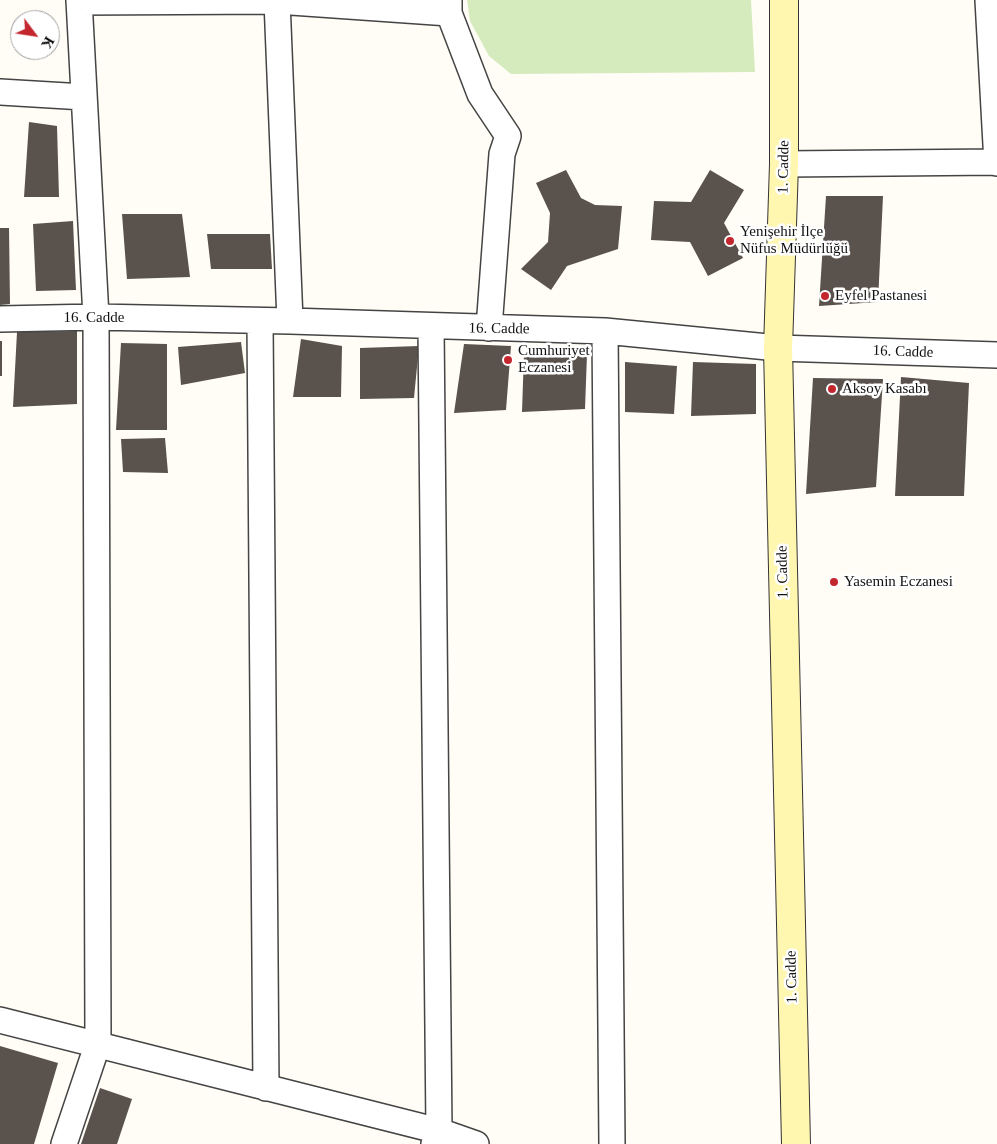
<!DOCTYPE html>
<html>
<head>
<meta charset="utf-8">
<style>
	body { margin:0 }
	#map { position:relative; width:997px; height:1144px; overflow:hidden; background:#fffdf5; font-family:Georgia,serif }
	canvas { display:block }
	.north { position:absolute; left:10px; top:10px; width:50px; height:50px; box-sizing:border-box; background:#fff; border:1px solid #a0a0a0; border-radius:50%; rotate:121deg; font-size:14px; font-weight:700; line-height:20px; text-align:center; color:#111 }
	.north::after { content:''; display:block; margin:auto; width:18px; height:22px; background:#c4262e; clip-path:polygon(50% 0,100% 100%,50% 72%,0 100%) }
</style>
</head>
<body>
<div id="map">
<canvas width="997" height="1144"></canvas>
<div class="north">K</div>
</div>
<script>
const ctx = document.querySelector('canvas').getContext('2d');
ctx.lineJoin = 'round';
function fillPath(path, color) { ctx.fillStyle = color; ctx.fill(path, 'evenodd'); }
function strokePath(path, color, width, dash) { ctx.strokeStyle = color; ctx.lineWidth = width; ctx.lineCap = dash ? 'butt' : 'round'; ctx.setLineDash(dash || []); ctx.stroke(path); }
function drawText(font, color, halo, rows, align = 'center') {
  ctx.font = font + ' Georgia,serif'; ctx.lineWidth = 5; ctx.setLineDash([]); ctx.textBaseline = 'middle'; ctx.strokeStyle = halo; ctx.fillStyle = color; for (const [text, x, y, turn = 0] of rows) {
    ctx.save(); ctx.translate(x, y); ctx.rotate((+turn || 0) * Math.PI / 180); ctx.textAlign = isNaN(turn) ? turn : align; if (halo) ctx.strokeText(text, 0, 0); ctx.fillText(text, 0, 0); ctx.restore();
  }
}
fillPath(new Path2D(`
	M467 0H751L755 72 511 74 489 56 470 21Z`), '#d5ebbd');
fillPath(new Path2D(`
	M29 122 57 126 59 197H24Z
	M566 170 581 198 595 205 622 206 618 249 567 266 551 290 521 269 548 242 550 213 536 183Z
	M710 170 744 190 724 223 743 258 708 276 690 242 651 240 654 201 691 202Z
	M826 196H883L878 302 819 306Z
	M122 214H182L190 277 127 279Z
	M73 221 76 290 36 291 33 224Z
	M0 228H9L10 304 0 305Z
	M207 234H270L272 269H211Z
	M77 331V404L13 407 17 332Z
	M301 339 342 346 341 397H293Z
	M0 341H2V376H0Z
	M241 342 245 373 181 385 178 347Z
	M121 343 167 344V430H116Z
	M464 344 511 346 506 410 454 413Z
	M419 346 414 398 360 399V348Z
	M524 353 587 354 585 409 522 412Z
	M625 362 677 366 674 414 625 412Z
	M693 362 756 364V414L691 416Z
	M901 377 969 383 964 496H895Z
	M813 378 883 379 876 487 806 494Z
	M165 438 168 473 123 472 121 439Z
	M0 1046 58 1063 34 1144H0Z
	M100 1088 132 1099 117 1144H81Z`), '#5a524d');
const street = new Path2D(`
	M449 0V13L480 94 508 136 502 154 489 328
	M988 0 997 163
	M277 1 290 321
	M79 2 277 1 449 13
	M0 92 84 97
	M784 164 997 162
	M0 319 96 317 290 321 605 331 778 348 997 355
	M260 322 266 1088
	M431 327 439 1131 434 1144
	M605 331 612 1144
	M0 1020 439 1131 476 1144
	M64 1144 98 1043 96 317 79 0`);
const secondary = new Path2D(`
	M784 0V164L778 348 796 1144`);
strokePath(street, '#444', 28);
strokePath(secondary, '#333', 30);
strokePath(street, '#fff', 25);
strokePath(secondary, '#fff6b0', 28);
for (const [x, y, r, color] of [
	[730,241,5,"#c4262e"],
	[825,296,5,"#c4262e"],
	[508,360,5,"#c4262e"],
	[832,389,5,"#c4262e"],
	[834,582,5,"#c4262e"]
]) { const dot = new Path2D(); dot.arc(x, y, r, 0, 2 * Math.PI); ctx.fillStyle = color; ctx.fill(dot); strokePath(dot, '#fff', 2); }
drawText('15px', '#111', '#fff', [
	["1. Cadde",784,167,-89],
	["16. Cadde",94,318],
	["16. Cadde",499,329,1],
	["16. Cadde",903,352,2],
	["1. Cadde",783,572,-91],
	["1. Cadde",792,977,-91]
]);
drawText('15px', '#111', '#fff', [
	["Yenişehir İlçe",740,232],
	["Nüfus Müdürlüğü",740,249],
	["Eyfel Pastanesi",835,296],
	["Cumhuriyet",518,351],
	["Eczanesi",518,368],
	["Aksoy Kasabı",842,389],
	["Yasemin Eczanesi",844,582]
], 'left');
</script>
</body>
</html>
